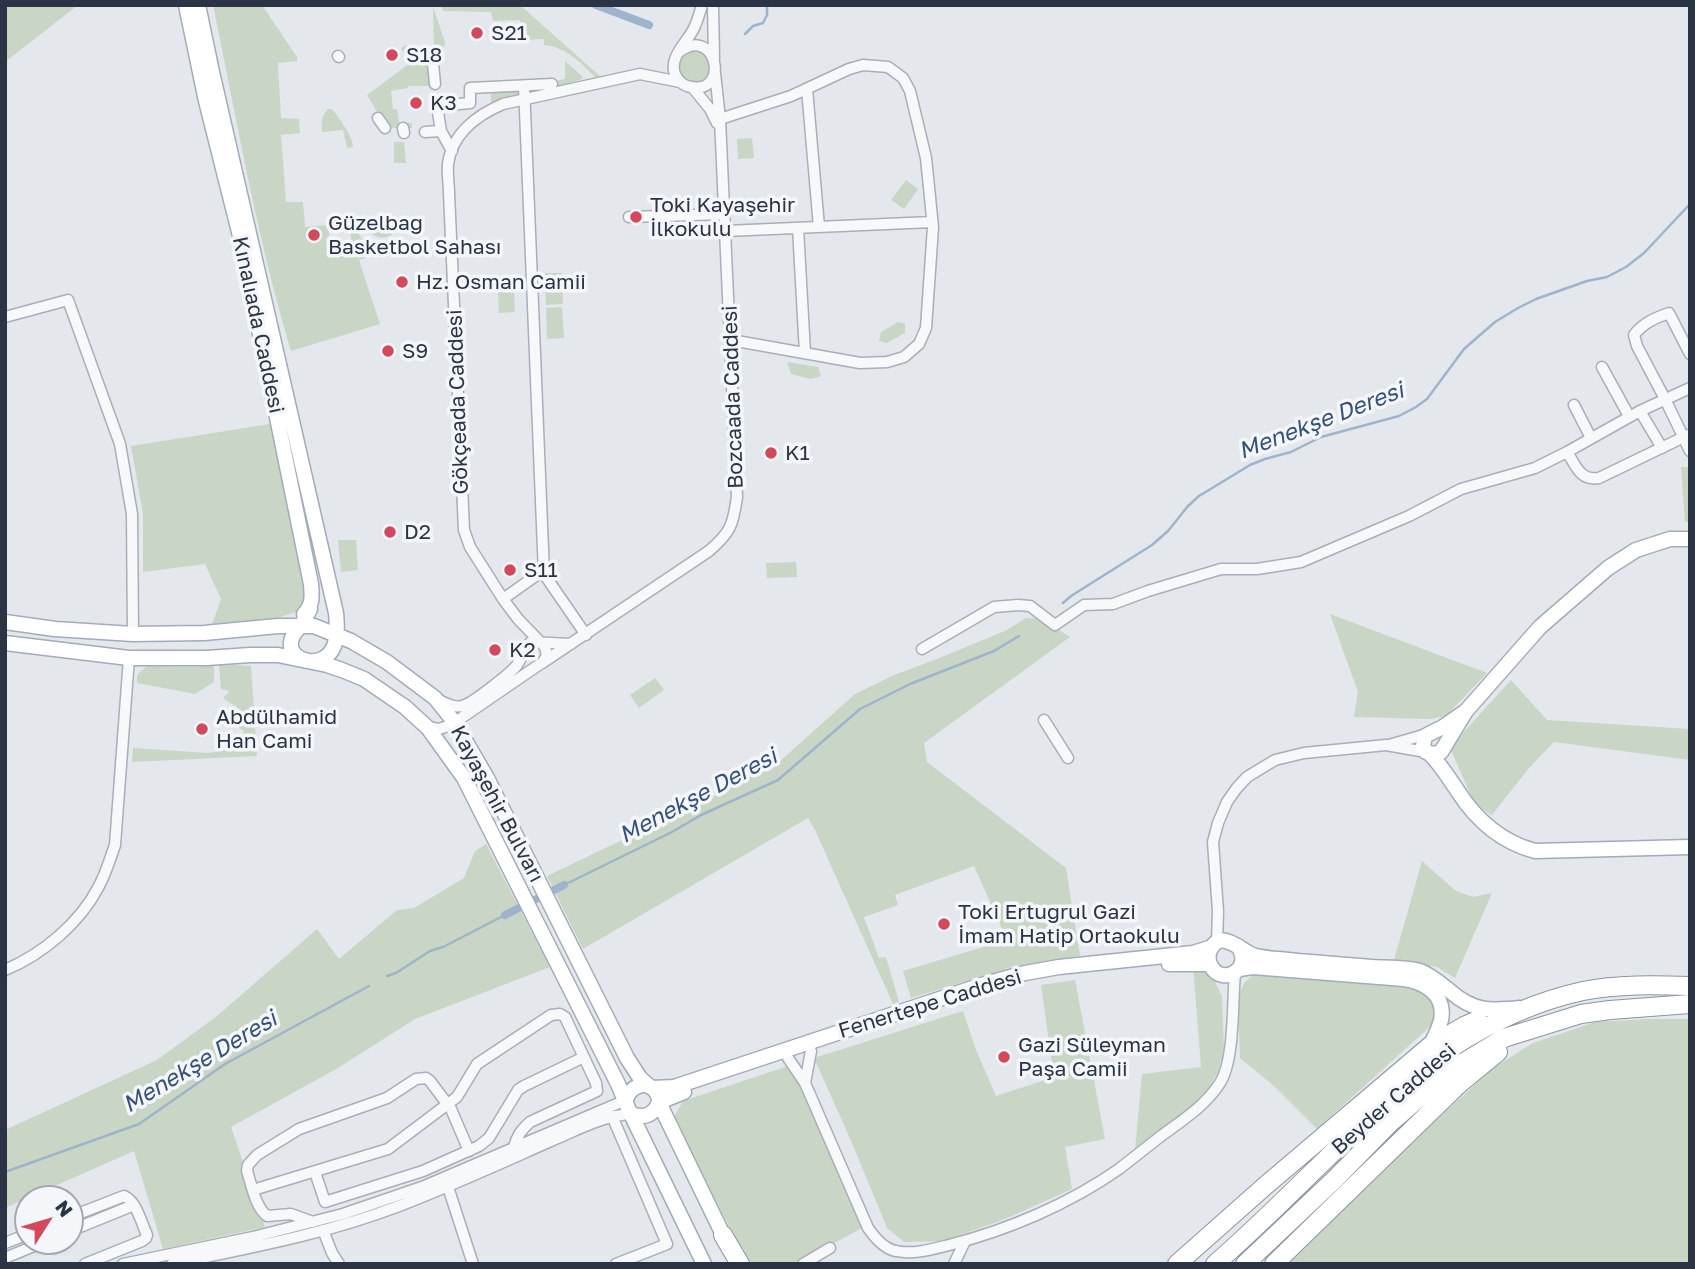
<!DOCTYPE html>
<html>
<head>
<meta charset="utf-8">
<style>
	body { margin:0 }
	#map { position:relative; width:1695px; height:1269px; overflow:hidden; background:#e4e7ec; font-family:"Golos Text",sans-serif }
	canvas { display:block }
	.frame { position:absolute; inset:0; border:7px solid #2b3445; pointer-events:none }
	.north { position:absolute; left:14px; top:1185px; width:70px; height:70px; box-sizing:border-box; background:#f4f6f9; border:2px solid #a4a8b1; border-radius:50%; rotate:53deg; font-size:19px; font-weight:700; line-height:28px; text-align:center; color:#2b3445 }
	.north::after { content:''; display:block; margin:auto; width:24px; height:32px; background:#d1495b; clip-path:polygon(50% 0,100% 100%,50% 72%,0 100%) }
</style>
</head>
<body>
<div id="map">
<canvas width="1695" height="1269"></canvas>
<div class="frame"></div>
<div class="north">N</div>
</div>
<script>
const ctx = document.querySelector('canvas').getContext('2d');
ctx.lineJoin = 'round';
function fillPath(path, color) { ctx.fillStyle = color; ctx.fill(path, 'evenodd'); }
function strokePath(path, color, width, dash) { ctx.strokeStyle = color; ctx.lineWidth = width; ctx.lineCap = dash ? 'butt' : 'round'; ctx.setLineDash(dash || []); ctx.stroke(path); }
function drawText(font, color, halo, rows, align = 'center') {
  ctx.font = font + ' "Golos Text",sans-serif'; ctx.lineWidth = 7; ctx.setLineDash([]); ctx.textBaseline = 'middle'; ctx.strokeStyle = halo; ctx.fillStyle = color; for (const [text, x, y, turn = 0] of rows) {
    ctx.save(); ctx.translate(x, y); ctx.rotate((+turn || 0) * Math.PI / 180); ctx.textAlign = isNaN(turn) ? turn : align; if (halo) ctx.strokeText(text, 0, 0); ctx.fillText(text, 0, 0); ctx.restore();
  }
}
fillPath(new Path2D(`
	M5 5H78L5 62Z
	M213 5H262L297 57V61L278 63 281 118 299 119 300 133 281 135 286 202H303L305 227 328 225 330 246H352L349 221H354C356 236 367 247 382 246L383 251 359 260 380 324 291 351C257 238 237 121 213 5Z
	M441 5H520L601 77 596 78C581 63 566 47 544 45V39L523 40 520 20 493 21 491 12 443 11Z
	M433 7 445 42 443 49 434 51Z
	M406 45 414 56 430 60 431 86H408V88L391 91 393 109H397L399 122 412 123V128H388V123H384L367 95 410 63 401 48Z
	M679 66a16 16 0 1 1 32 0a16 16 0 1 1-32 0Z
	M565 61 582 76 583 79 555 87 554 81 565 79Z
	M522 88V95L491 102V90Z
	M328 109H332C339 118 353 136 353 147L347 148 343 130 322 132C321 124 321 116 328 109Z
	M752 138 754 158 738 159 737 139Z
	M394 142H404L406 163H394Z
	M906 180 918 189 904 209 891 200Z
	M394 220 395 232C383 243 369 237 365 222Z
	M545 273H562L563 304 546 305Z
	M498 292H514L515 312 499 313Z
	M562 307 564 338 547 339 546 308Z
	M898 322 905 324V333L887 343 879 341 881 332Z
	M787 362 818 367 821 376 811 379 791 374Z
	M270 424 302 557 308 600 302 610 271 620 212 624 221 599 205 564 143 572V514L131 446Z
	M1681 467H1690V522H1685Z
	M338 540H356L358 570 341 572Z
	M796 562 797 577 767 578 766 563Z
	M1330 614 1487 673 1446 716 1429 719 1354 717 1358 692Z
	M1026 618 1041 619 1070 637 924 743 927 762 1066 868 1080 956 1016 966 911 998 903 971 1007 940 974 866 895 895 898 905 864 917 879 958 886 957 899 1002 893 1004 815 830 808 818 583 949 547 876 718 794 779 762 855 694 894 675 937 659 1007 630Z
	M219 664 251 666 257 756 132 762 133 748 208 753 237 748 241 742 244 731 236 726 241 710 224 699V697L229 692 227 690 221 689Z
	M214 665V682L195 694 137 683V676L140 672 147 666 196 667Z
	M655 678 664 690 639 708 630 695Z
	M1511 680 1547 720 1690 729V760L1554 742 1529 768 1492 815 1474 803 1451 750 1461 735Z
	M486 844 550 967 415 1019 338 1068 231 1127 265 1227 163 1249 134 1151 5 1208V1130L157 1060 217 1016 317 929 339 959 397 910 414 908 464 878 475 851Z
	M1422 861 1456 891 1473 897 1492 893 1455 978 1437 967 1394 960Z
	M1193 966 1201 970 1213 978 1222 996 1224 1050 1218 1072 1204 1096 1135 1150 1142 1074 1201 1067Z
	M1254 974 1414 986 1426 990 1438 1009 1435 1022 1317 1129 1273 1085 1240 1058 1238 997 1244 983Z
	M1075 980 1105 1139 1065 1147 1072 1189 1005 1219 944 1241 904 1242 887 1228 852 1143 814 1058 963 1011 976 1050 996 1096 1054 1077 1041 985Z
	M1650 1019H1690V1264H1287L1343 1205 1493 1068 1533 1043 1595 1022Z
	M791 1065 862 1228 796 1264H748L674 1117 683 1101Z`), '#c9d6c5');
strokePath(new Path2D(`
	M745 34 753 26 763 23 767 15V7
	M1063 603 1071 596 1152 545 1168 531 1188 506 1199 496 1250 465 1265 459 1291 452 1321 437 1399 416 1416 407 1427 399 1464 349 1495 322 1518 308 1536 299 1587 281 1607 277 1626 267 1644 253 1690 204
	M564 885 672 832 701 815 778 780 860 709 910 684 994 651 1019 636
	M387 976 396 973 430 951 443 947 505 915
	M5 1172 139 1124 225 1064 369 986`), '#9fb4cc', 2.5);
strokePath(new Path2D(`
	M596 5 649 25
	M505 915 564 885`), '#9fb4cc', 8);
const minor = new Path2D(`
	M713 5 714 59
	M679 52C716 24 731 94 691 87 684 86 678 81 675 74 668 57 689 41 695 26 698 19 700 12 702 5
	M432 54 435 84
	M338 56 339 57
	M524 86 544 574 586 635
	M693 88 710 109 717 123
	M807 89 819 227
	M378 118 385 128
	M720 119 791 96 849 69 863 65 888 67 903 78 910 91 926 158 933 227 926 328 919 344 904 357 887 362 860 363 731 340
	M403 128 404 133
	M425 132 441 131
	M452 151 441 131 437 106 470 103V88L552 84
	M629 217 725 214
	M798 228 805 353
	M726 231 932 222
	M5 317 68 300 120 444 132 514 133 634
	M1690 354 1669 313C1655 318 1643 323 1634 335L1637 346 1665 399 1690 451
	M1602 367 1629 416
	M1574 405 1591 438
	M1640 411 1662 448
	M1567 452C1576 466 1580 481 1599 478L1688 435
	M503 599 544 570
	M922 649 994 607 1018 605 1030 606 1055 625 1084 605 1113 604 1148 591 1221 569H1257L1301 562 1409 516 1461 489 1535 468 1567 452 1640 411 1690 388
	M542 663 709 551C731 532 733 525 737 497L720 119 715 73
	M439 700C447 704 456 709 465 705 474 702 512 672 517 665 523 657 523 648 531 642L571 644
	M1044 720 1068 758
	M427 727 439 729 451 725 543 662 547 655 545 647 518 619 503 599 470 547 464 530 449 193C449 184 447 174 448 164 452 134 477 115 503 104L640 74 680 82
	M1389 745 1427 734
	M1217 943 1218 911 1213 842 1218 823 1227 802 1236 789 1247 777 1275 760 1304 753 1386 745 1426 752
	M5 970C43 954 80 923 99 886 106 873 110 859 115 845L129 658
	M788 1058 805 1083 868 1228C875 1238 884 1249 896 1251 913 1255 933 1249 949 1245 1008 1230 1069 1204 1119 1169 1133 1158 1147 1147 1161 1136 1183 1120 1205 1106 1220 1083 1235 1059 1232 1003 1235 973
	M805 1083 811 1051
	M612 1116 667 1244 616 1264
	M315 1172 325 1202 423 1171 479 1146 489 1138 518 1090 524 1086 584 1057
	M448 1187 473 1264
	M253 1190 388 1149 457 1097 477 1064 551 1015 560 1014 565 1017 596 1083 597 1091 530 1122C521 1130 517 1136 514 1147
	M70 1217 124 1196C137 1202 141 1222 147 1235L146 1238 142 1241 85 1264
	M313 1222 291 1214 267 1216C255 1206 252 1186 247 1171L248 1165 257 1155 299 1129 387 1098 416 1079 426 1078 430 1081 451 1109 469 1151
	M323 1230 332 1253 339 1264
	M70 1231 134 1205
	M5 1243 28 1234
	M5 1258 46 1241
	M123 1264 253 1237 343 1214 422 1187 626 1100
	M172 1264C249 1248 326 1234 399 1206 451 1186 501 1163 551 1141 577 1130 604 1115 632 1114
	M803 1264 830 1248
	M954 1264 965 1241`);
const major = new Path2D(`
	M186 5 206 101 240 236 311 584C312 596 313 605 304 614
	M198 5 212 72 336 613C337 623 338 636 334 646 324 671 288 662 291 642 292 633 298 630 302 624 305 619 308 613 310 609
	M5 622 55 629 133 634 204 633 278 626H314L351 641 387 662 435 698 455 723 487 778 627 1058 640 1078 650 1087
	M5 643 129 658H207L250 655H278L327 665 342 670 364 679 405 707 428 728 464 778 618 1084 628 1108 704 1264
	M1466 711 1443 727 1425 736 1423 746 1426 752 1434 754 1441 752 1466 711 1540 627 1608 568 1636 550 1670 539H1690
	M1430 754C1441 765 1448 777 1457 790 1476 820 1501 842 1535 851L1690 847
	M1238 946C1254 969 1222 987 1211 966 1208 961 1208 955 1210 950 1222 927 1242 953 1256 956 1269 959 1284 959 1298 961 1323 963 1347 965 1372 967 1388 968 1405 967 1420 971 1431 975 1441 984 1451 992 1474 1012 1491 1011 1520 1008
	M1169 964H1210
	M1239 969 1253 967 1404 979C1425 982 1446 995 1441 1020 1439 1029 1434 1038 1430 1046
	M653 1088 674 1087 985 984 1025 973 1059 967 1193 953 1212 947
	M626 1100C629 1087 647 1078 656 1092 660 1098 661 1107 664 1113L727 1243
	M659 1102 684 1092
	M632 1114C644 1119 654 1115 659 1102`);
const highway = new Path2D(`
	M723 1235 740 1264
	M1177 1264 1265 1186 1430 1046 1464 1026 1478 1020
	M1215 1264C1274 1213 1327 1155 1386 1103 1407 1084 1428 1064 1451 1048 1491 1022 1537 1001 1583 991 1619 984 1654 985 1690 986
	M1245 1264 1335 1179 1390 1123 1437 1082 1466 1061 1504 1038 1581 1014 1610 1010 1690 1004
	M1274 1264 1459 1084 1498 1052`);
strokePath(minor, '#a9aeb7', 13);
strokePath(major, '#a3abb8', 17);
strokePath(highway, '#8b94a3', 20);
strokePath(minor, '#f7f8fa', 10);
strokePath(major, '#fff', 14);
strokePath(highway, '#fff', 18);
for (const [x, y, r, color] of [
	[477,33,7,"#d1495b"],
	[392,55,7,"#d1495b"],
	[416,103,7,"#d1495b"],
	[636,217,7,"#d1495b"],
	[314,235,7,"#d1495b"],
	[402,282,7,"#d1495b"],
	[388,351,7,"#d1495b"],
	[771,453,7,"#d1495b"],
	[390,532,7,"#d1495b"],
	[510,570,7,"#d1495b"],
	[495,650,7,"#d1495b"],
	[202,729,7,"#d1495b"],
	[944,924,7,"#d1495b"],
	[1004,1057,7,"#d1495b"]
]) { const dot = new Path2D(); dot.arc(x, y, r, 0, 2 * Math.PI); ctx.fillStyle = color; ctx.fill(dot); strokePath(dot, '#f4f6f9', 2.5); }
drawText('21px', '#2b3445', '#f4f6f9', [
	["S21",491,33],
	["S18",406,55],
	["K3",430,103],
	["Toki Kayaşehir",650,205],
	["İlkokulu",650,229],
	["Güzelbağ",328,223],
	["Basketbol Sahası",328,247],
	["Hz. Osman Camii",416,282],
	["S9",402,351],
	["K1",785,453],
	["D2",404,532],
	["S11",524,570],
	["K2",509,650],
	["Abdülhamid",216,717],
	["Han Cami",216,741],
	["Toki Ertuğrul Gazi",958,912],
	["İmam Hatip Ortaokulu",958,936],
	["Gazi Süleyman",1018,1045],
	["Paşa Camii",1018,1069]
], 'left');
drawText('21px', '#2b3445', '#f4f6f9', [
	["Kınalıada Caddesi",258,325,78],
	["Bozcaada Caddesi",733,397,-92],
	["Gökçeada Caddesi",458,402,-92],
	["Kayaşehir Bulvarı",497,804,62],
	["Fenertepe Caddesi",930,1004,-17],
	["Beyder Caddesi",1394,1099,-41]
]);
drawText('italic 23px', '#34527a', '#f4f6f9', [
	["Menekşe Deresi",1321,421,-21],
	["Menekşe Deresi",698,796,-28],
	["Menekşe Deresi",200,1062,-31]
]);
</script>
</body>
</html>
